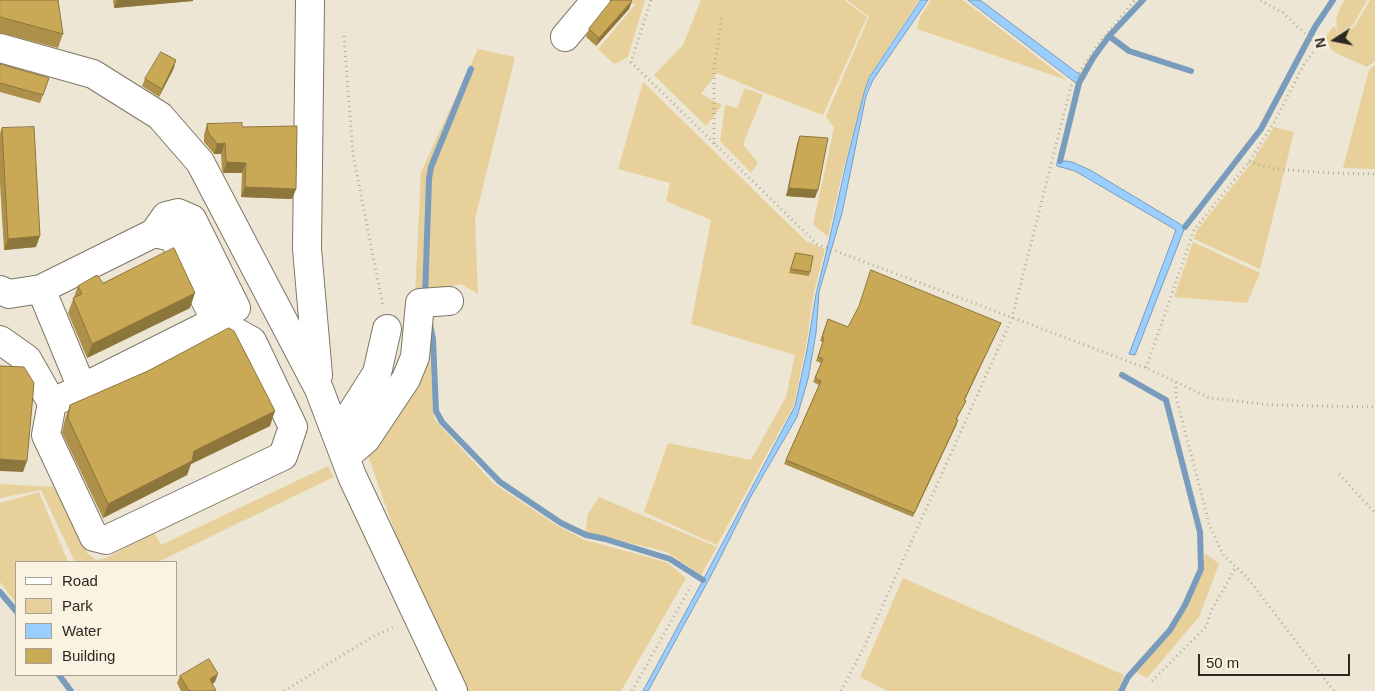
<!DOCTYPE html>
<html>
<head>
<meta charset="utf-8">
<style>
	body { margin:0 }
	#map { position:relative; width:1375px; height:691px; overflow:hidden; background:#eee6d4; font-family:Helvetica,sans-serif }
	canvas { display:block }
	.legend { position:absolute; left:15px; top:561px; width:162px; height:115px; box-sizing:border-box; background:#fbf3e1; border:1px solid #a8a295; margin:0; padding:6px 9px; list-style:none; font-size:15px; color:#2b2922 }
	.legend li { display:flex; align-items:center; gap:10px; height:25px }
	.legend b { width:25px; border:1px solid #a8a295 }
	.north { position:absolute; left:1310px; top:15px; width:50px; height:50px; -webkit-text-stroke:4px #fbf3e1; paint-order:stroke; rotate:259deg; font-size:14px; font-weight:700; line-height:20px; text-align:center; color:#2b2922 }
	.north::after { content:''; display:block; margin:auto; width:18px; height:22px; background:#2b2922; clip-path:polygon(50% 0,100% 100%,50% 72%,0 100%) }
	.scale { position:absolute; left:1198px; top:654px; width:152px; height:22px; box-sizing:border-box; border:2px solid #2b2922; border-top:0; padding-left:6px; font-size:15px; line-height:18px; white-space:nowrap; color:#2b2922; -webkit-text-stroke:4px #fbf3e1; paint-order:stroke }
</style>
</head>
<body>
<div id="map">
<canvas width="1375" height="691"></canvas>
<ul class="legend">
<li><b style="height:6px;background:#fff"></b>Road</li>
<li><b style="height:14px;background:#e7d099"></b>Park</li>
<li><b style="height:14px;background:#9aceff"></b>Water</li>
<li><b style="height:14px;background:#c9a956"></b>Building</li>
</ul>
<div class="north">N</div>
<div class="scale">50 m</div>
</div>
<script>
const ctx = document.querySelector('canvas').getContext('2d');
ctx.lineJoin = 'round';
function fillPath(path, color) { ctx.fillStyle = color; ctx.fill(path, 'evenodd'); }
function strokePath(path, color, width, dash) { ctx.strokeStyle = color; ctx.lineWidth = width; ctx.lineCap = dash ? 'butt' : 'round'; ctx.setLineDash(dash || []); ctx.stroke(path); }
fillPath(new Path2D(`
	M628 0H645L628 57 614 64 598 49 635 5Z
	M701 0H844L867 17 823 115 760 91 717 73 701 94 722 105 706 126 654 75 683 45Z
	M847 0H919L868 78 843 170 828 237 813 224 834 128 826 116 869 17Z
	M931 0H963L1067 80 917 29 920 17Z
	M1345 0H1367L1353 25 1339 34 1341 36 1355 26 1370 0H1375V61L1367 67 1336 53 1330 48 1326 36 1334 26 1338 32C1334 20 1338 10 1345 0Z
	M478 49 515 57 475 219 478 294 461 284 415 296 421 172Z
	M1375 65V169L1343 168 1369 70Z
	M643 82 806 241 825 249 814 292 806 346 794 405 717 545 644 512 668 443 751 460 786 397 795 355 691 324 711 220 666 201 670 183 618 169Z
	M745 88 763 95 743 144 758 163 751 173 720 141 725 105 737 108Z
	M1274 127 1294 132 1260 269 1194 239 1197 230 1250 165Z
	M1193 242 1260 273 1247 303 1174 297Z
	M429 340 434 419 493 483 556 525 585 540 666 562 686 578 621 691H463L420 603 366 450Z
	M328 466 334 477 158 562H75L41 490 0 498V484L55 487 87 553 96 560 106 558 154 532 161 545Z
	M39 492 68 562H16V603L0 582V503Z
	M599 497 717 547 701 575 667 552 585 532 588 514Z
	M1205 553 1219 564 1199 617 1147 678 1136 672 1173 629 1203 571Z
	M903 578 1124 675 1118 691H888L860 677Z`), '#e7d099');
const water = new Path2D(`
	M921 0H928L873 80 866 96 842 213 819 292 816 333 808 379 797 417 750 498 715 568 648 691H643L703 580 795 406 807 350 816 294 829 241 846 164 864 93 869 78Z
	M968 0H980L1083 77 1079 85Z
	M1058 160 1072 162 1090 170 1185 227 1135 355 1129 354 1176 230 1075 171 1057 166Z`);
fillPath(water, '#9aceff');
strokePath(water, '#799cbd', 1);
strokePath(new Path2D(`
	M1109 36 1129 51 1191 71
	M1060 161 1079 83 1093 58 1109 36 1143 0
	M1185 227 1261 129 1315 27 1333 0
	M425 297 429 179 431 167 471 69
	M430 324 433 339 436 411 442 422 500 482 561 523 586 535 605 539 670 559 703 580
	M0 592 16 611
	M59 675 71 691
	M1121 691 1128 677 1170 630 1185 605 1201 569 1200 532 1166 400 1122 375`), '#799cbd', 6);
const minor = new Path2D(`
	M310 0 307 249 318 375
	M565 37 596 0
	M0 48 93 74 160 116 200 162 319 389 352 476 453 691
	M154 233 166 216 178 213 192 219 236 308
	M41 289 82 388
	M0 290 9 294 41 289 154 233 173 237 216 321 252 341 293 427 283 456 106 540 94 537 46 435 52 403 27 359 0 340
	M52 403 216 321
	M337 436 377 373 387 329
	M345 457 366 439 406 379 415 357 420 303 449 301`);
strokePath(minor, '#7e7767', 30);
strokePath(new Path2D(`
	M651 0 631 62 817 244 1146 368 1210 398 1272 405 1375 407
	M344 36 353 155 383 306
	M714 144V68L722 16
	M1249 162 1276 169 1329 173 1375 174
	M1146 368 1194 230 1249 162 1275 121 1304 64 1316 49 1315 43 1283 13 1260 0
	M1176 382V397L1210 527 1224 556 1246 576 1334 691
	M1339 474 1375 513
	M1152 681 1206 627 1211 611 1236 567
	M284 691 372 637 396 626
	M632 691 691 586
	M841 691 864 647 1012 318 1071 86 1096 47 1135 0`), '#b3ad9e', 3, [1, 4]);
strokePath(minor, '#fff', 28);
fillPath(new Path2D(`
	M0 0 63 34 58 48 0 33Z
	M113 0H193V1L114 8Z
	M611 0H630L632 1 629 9 596 46 586 37 589 29 611 2Z
	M0 64 43 95 40 103 0 92Z
	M174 68 159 97 142 86 145 79Z
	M207 124 242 127 296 189 292 199 241 197 242 173H223L222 170 221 154H214L204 142V135Z
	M2 128 36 247 4 250 0 184V133Z
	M800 136 815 198 786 196 797 144Z
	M796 253 810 272 809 276 789 273Z
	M103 283 190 308 87 358 68 313 78 286Z
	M828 319 848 327 1001 323 965 400 966 401 957 419V424L913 517 784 464 819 385 813 382 821 363 816 361 823 342 820 341Z
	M70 405 270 426 191 464 187 475 103 518 62 433 65 419Z
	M180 676 215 682 212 684 216 691H181L177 683Z`), '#ad914a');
fillPath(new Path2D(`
	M117 0H193V1L114 8Z
	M632 1 629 9 596 46 599 38Z
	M176 60 174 68 159 97 162 89Z
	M225 143 221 154H214L217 144Z
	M227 162 246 163 242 173H223Z
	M245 187 296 189 292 199 241 197Z
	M789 188 818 190 815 198 786 196Z
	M40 236 36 247 4 250 8 239Z
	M195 293 190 308 87 358 92 344Z
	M275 411 270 426 191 464 187 475 103 518 108 504 194 451Z
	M0 459 27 461 23 472 0 471Z
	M218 674 215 682 207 687 210 679Z`), '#8d763c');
const building = new Path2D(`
	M0 0H58L63 34 0 17Z
	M612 0H630L632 1 599 38 589 29Z
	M161 52 176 60 162 89 145 79Z
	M0 64 49 78 43 95 0 83Z
	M242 123V127L297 126 296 189 245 187 246 163 227 162 226 159 225 143 217 144 208 132 207 124Z
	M34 127 40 236 8 239 2 128Z
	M800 136 828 138 818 190 789 188Z
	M174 248 195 293 92 344 73 298 82 294 78 286 97 275 103 283Z
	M796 253 813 256 810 272 791 269Z
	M871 270 1001 323 964 400 966 401 956 419 958 420 914 513 786 460 821 381 815 378 823 359 818 357 824 338 822 337 828 319 848 327 859 306Z
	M229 328 234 331 275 411 194 451 192 461 108 504 68 418 70 405 148 371Z
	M0 366 24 367 34 383 27 461 0 459Z
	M209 659 218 674 210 679 216 691H191L190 690 189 691 180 676Z`);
fillPath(building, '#c9a956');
strokePath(building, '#8d763c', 1);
</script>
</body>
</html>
